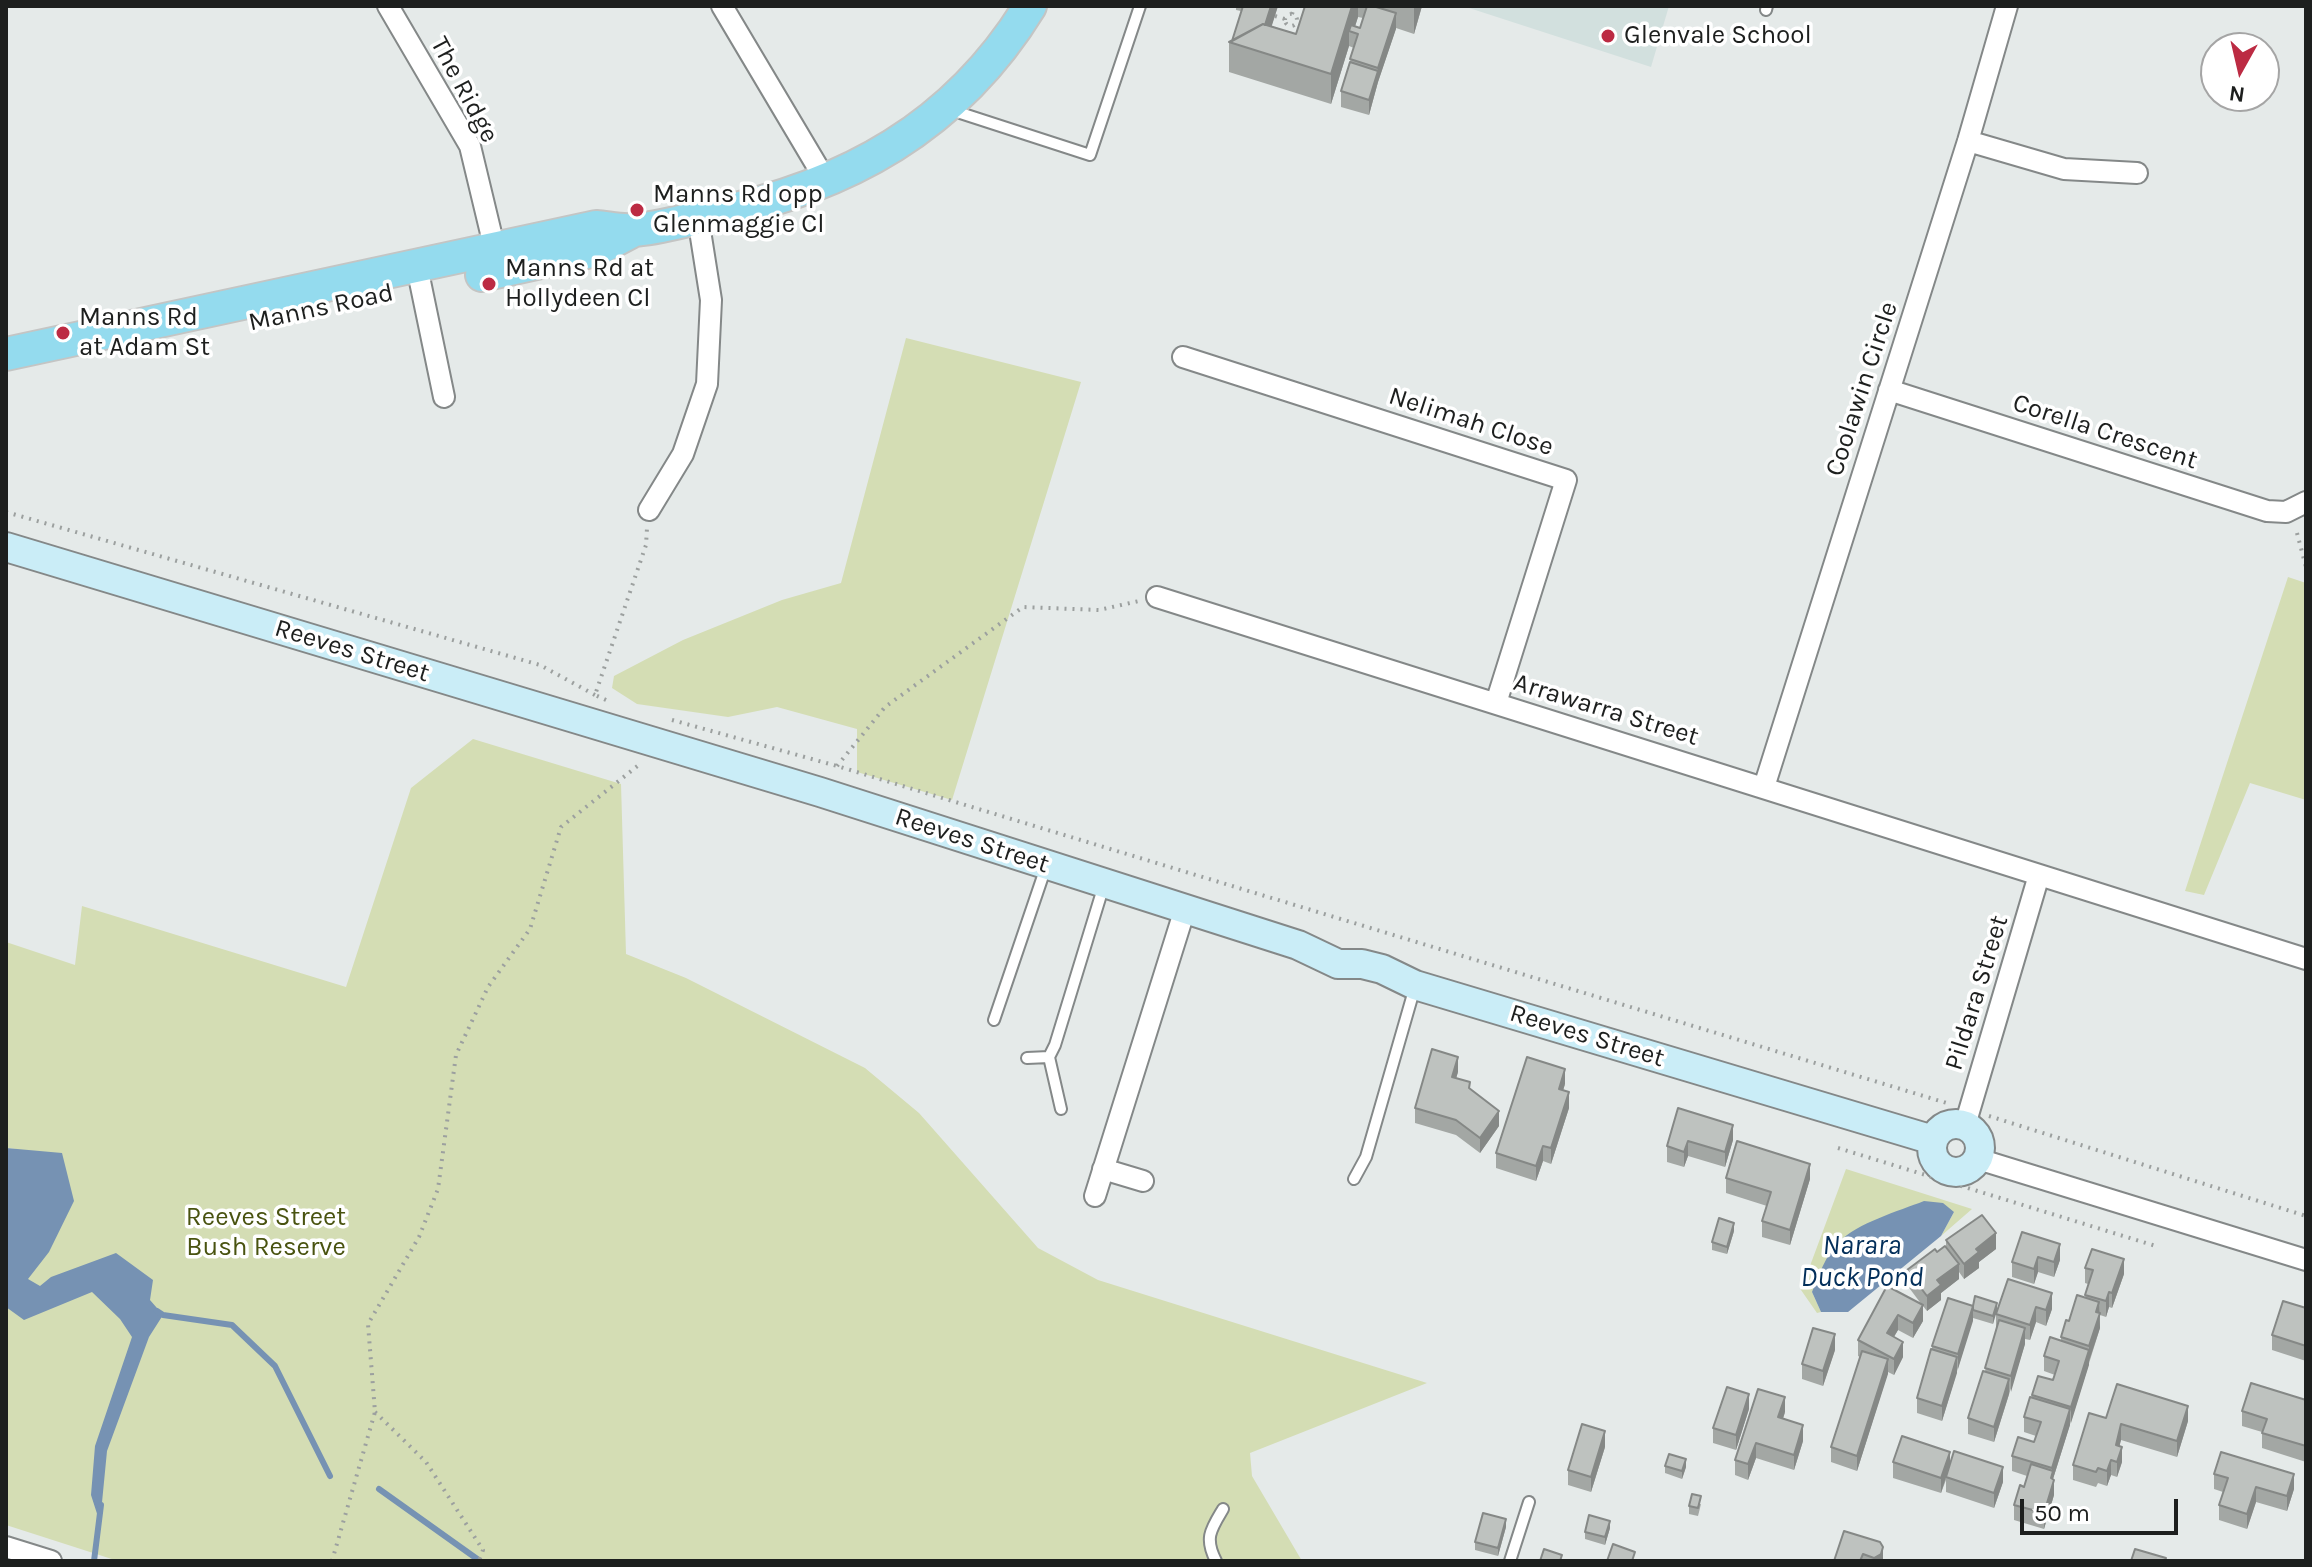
<!DOCTYPE html>
<html>
<head>
<meta charset="utf-8">
<style>
	body { margin:0 }
	#map { position:relative; width:2312px; height:1567px; overflow:hidden; background:#e5eae9; font-family:Karla,sans-serif }
	canvas { display:block }
	.frame { position:absolute; inset:0; border:8px solid #1d1f1e; pointer-events:none }
	.north { position:absolute; left:2200px; top:32px; width:80px; height:80px; box-sizing:border-box; background:#fff; border:2px solid #a5a5a5; border-radius:50%; rotate:188deg; font-size:22px; font-weight:700; line-height:32px; text-align:center; color:#1d1f1e }
	.north::after { content:''; display:block; margin:auto; width:28px; height:36px; background:#bc2b43; clip-path:polygon(50% 0,100% 100%,50% 72%,0 100%) }
	.scale { position:absolute; left:2020px; top:1499px; width:158px; height:36px; box-sizing:border-box; border:4px solid #1d1f1e; border-top:0; padding-left:10px; font-size:24px; line-height:28px; white-space:nowrap; color:#1d1f1e; -webkit-text-stroke:6px #fff; paint-order:stroke }
</style>
</head>
<body>
<div id="map">
<canvas width="2312" height="1567"></canvas>
<div class="frame"></div>
<div class="north">N</div>
<div class="scale">50 m</div>
</div>
<script>
const ctx = document.querySelector('canvas').getContext('2d');
ctx.lineJoin = 'round';
function fillPath(path, color) { ctx.fillStyle = color; ctx.fill(path, 'evenodd'); }
function strokePath(path, color, width, dash) { ctx.strokeStyle = color; ctx.lineWidth = width; ctx.lineCap = dash ? 'butt' : 'round'; ctx.setLineDash(dash || []); ctx.stroke(path); }
function drawText(font, color, halo, rows, align = 'center') {
  ctx.font = font + ' Karla,sans-serif'; ctx.lineWidth = 7; ctx.setLineDash([]); ctx.textBaseline = 'middle'; ctx.strokeStyle = halo; ctx.fillStyle = color; for (const [text, x, y, turn = 0] of rows) {
    ctx.save(); ctx.translate(x, y); ctx.rotate((+turn || 0) * Math.PI / 180); ctx.textAlign = isNaN(turn) ? turn : align; if (halo) ctx.strokeText(text, 0, 0); ctx.fillText(text, 0, 0); ctx.restore();
  }
}
fillPath(new Path2D(`
	M1463 6H1669L1651 67Z`), '#d2e0de');
fillPath(new Path2D(`
	M906 338 1081 382 952 800 857 772V729L777 707 728 717 637 704 612 688 614 676 683 640 782 600 841 583Z
	M2288 577 2306 583V800L2250 783 2204 895 2185 891Z
	M473 739 621 784 626 954 686 978 865 1068 919 1113 1038 1248 1098 1280 1427 1383 1250 1453 1252 1476 1302 1561H118L6 1525V1184L16 1149 6 1148V942L75 965 82 906 346 987 411 788Z
	M1846 1169 1972 1209 1941 1236 1954 1212 1812 1292 1821 1312 1817 1313 1801 1290Z`), '#d4ddb4');
fillPath(new Path2D(`
	M6 1148 62 1153 74 1201 49 1252 28 1279 40 1286 51 1277 116 1253 153 1280 150 1300 163 1315 149 1337 107 1451 100 1523 91 1495 95 1446 132 1337 120 1319 92 1292 24 1320 6 1307Z
	M1924 1201 1943 1203 1954 1212 1941 1236 1848 1312H1821L1812 1292C1819 1275 1825 1256 1839 1242 1857 1223 1899 1211 1924 1201Z`), '#7692b3');
strokePath(new Path2D(`
	M157 1311 163 1315 232 1325 275 1366 330 1476
	M379 1489 480 1561
	M94 1561 101 1505`), '#7692b3', 6);
const lane = new Path2D(`
	M1766 10 1767 6
	M948 109 1090 155 1140 6
	M994 1020 1046 867
	M1049 1057 1061 1109
	M1027 1058 1049 1057 1055 1045 1104 885
	M1354 1179 1366 1157 1415 987
	M1216 1561C1204 1538 1211 1529 1223 1509
	M1510 1561 1529 1502`);
const street = new Path2D(`
	M388 6 470 146 495 250
	M722 6 826 181
	M1968 141 2064 169 2137 173
	M417 267 444 397
	M1183 357 1566 480 1496 703
	M1889 390 2267 511 2286 512 2306 502
	M649 510 683 454 707 384 711 300 698 218
	M1157 597 2306 959
	M1764 787 1968 141 2007 6
	M1965 1125 2039 875
	M1978 1159 2306 1260
	M1103 1169 1143 1181
	M1095 1196 1185 909
	M6 1547 51 1561`);
const secondary = new Path2D(`
	M6 547 820 792 1298 945 1338 964H1362L1382 969 1415 985 1933 1140
	M1932 1148a24 24 0 1 1 48 0a24 24 0 1 1-48 0Z`);
const primary = new Path2D(`
	M482 275 596 250 632 231
	M6 354 596 227C608 228 621 231 632 230 658 229 685 220 710 215 846 187 956 127 1030 6`);
strokePath(lane, '#848888', 14);
strokePath(street, '#848888', 24);
strokePath(secondary, '#848888', 32);
strokePath(primary, '#c4c5c4', 36);
strokePath(new Path2D(`
	M1292 14 1295 6
	M1285 20a6 6 0 1 1 12 0a6 6 0 1 1-12 0Z
	M1275 16 1285 19
	M6 512 540 665 595 695
	M2297 533 2306 567
	M606 700 595 695 646 545 647 528
	M672 720 837 766 1950 1104
	M837 766 885 707 1023 607 1099 610 1139 601
	M1989 1116 2306 1216
	M1838 1148 2159 1247
	M375 1412 426 1462 483 1550 479 1561
	M332 1561 375 1412 368 1324 419 1237 438 1189 456 1055 488 987 530 929 561 827 640 764`), '#9ca09f', 4, [2, 6]);
strokePath(lane, '#fff', 10);
strokePath(street, '#fff', 20);
strokePath(secondary, '#caedf7', 28);
strokePath(primary, '#94dbee', 32);
fillPath(new Path2D(`
	M1236 6H1278L1271 27 1296 34 1305 6H1422L1414 34 1396 28 1378 82 1369 115 1341 107V91L1354 48 1349 46 1331 104 1229 72V42L1232 41 1241 11 1236 10ZM1358 17 1363 18 1360 28 1355 26Z
	M1458 1072 1456 1078 1470 1089 1499 1126 1480 1153 1456 1135 1415 1123V1108Z
	M1565 1084 1563 1090 1569 1108 1551 1164 1543 1161 1536 1181 1496 1168V1153Z
	M1733 1125V1140L1725 1167 1688 1156 1684 1167 1667 1162V1146Z
	M1726 1178 1810 1179 1790 1245 1762 1237V1221L1767 1206 1726 1193Z
	M1734 1231 1727 1254 1712 1250V1242Z
	M2022 1232 2060 1260 2054 1277 2038 1272 2034 1284 2012 1277V1262Z
	M1946 1240 1996 1249 1979 1262V1268L1964 1279 1959 1272V1279L1941 1293V1300L1927 1311 1923 1306V1321L1913 1338 1898 1330 1894 1337 1903 1357 1894 1375 1888 1372 1857 1471 1831 1462V1447L1860 1357 1858 1356V1340L1887 1286 1922 1305 1907 1285V1270L1937 1252 1946 1248Z
	M2085 1268 2124 1274 2112 1308 2109 1307 2106 1317 2100 1315V1328L2053 1479 2054 1495 2044 1529 2014 1520V1505L2024 1487 2027 1476 2012 1471V1456L2034 1442 2036 1436 2024 1432V1417L2032 1395 2053 1380 2055 1375 2044 1371V1356L2061 1340V1337L2069 1321 2085 1298 2088 1284 2085 1283Z
	M2008 1279 2052 1309 2046 1326 2036 1322 2030 1340 2025 1339V1344L1994 1442 1968 1434V1418L1985 1371 1996 1329V1314Z
	M1997 1303 1993 1324 1973 1318 1942 1421 1917 1413V1398L1932 1350V1346L1973 1306Z
	M2306 1308V1361L2272 1350V1335Z
	M1835 1350 1823 1386 1802 1379V1364Z
	M2306 1400V1462L2262 1448V1432L2242 1426V1411Z
	M1749 1409 1736 1450 1713 1443V1428Z
	M1785 1412 1783 1419 1803 1441 1794 1470 1756 1458 1748 1480 1735 1475V1460Z
	M2106 1418 2188 1421 2177 1457 2121 1440 2119 1446 2122 1462 2117 1477 2111 1475 2107 1486 2098 1483 2096 1487 2073 1480V1465Z
	M1605 1447 1591 1492 1568 1485V1470Z
	M1893 1462 1950 1464 2003 1482 1994 1508 1946 1492V1480L1941 1493 1893 1478Z
	M1665 1466 1686 1467 1682 1479 1665 1473Z
	M2214 1474 2294 1489 2287 1511 2256 1502 2247 1529 2219 1520V1505L2223 1492 2214 1489Z
	M1701 1504 1698 1516 1689 1514V1506Z
	M1506 1527 1498 1556 1475 1550V1542Z
	M1610 1528 1605 1545 1585 1539V1532Z
	M1844 1531 1883 1561H1834Z`), '#a3a7a4');
fillPath(new Path2D(`
	M1271 6H1278L1263 54V31Z
	M1352 6H1358V17L1353 33 1349 31V46L1331 104V74Z
	M1414 6H1422L1414 34Z
	M1396 13V29L1378 82 1369 115V100L1378 68Z
	M1458 1057V1072L1452 1092V1077Z
	M1565 1069V1084L1559 1104V1089Z
	M1569 1092V1108L1551 1164V1148Z
	M1499 1111V1126L1480 1153V1138Z
	M1733 1125V1140L1725 1167V1152Z
	M1688 1141V1156L1684 1167V1152Z
	M1543 1146V1161L1536 1181V1166Z
	M1810 1164V1179L1790 1245V1230Z
	M1734 1223V1231L1727 1254V1247Z
	M1996 1233V1249L1979 1262V1268L1964 1279V1264L1976 1249Z
	M2060 1244V1260L2054 1277V1262Z
	M2038 1257V1272L2034 1284V1269Z
	M2124 1259V1274L2112 1308V1293Z
	M1959 1264V1279L1941 1293V1300L1927 1311V1296L1937 1280Z
	M2109 1292V1307L2106 1317V1301Z
	M2052 1293V1309L2046 1326V1310Z
	M2099 1302 2100 1328 2089 1361V1346L2096 1312Z
	M1997 1303V1311L1993 1324V1316Z
	M1923 1305V1321L1913 1338V1323Z
	M1973 1306V1321L1958 1369V1354Z
	M2036 1307V1322L2030 1340V1325Z
	M1898 1315V1330L1887 1348V1333Z
	M2025 1328V1344L2011 1392V1376Z
	M1835 1334V1350L1823 1386V1371Z
	M1903 1342V1357L1894 1375V1359Z
	M2089 1350V1365L2071 1423V1407Z
	M1957 1357V1373L1942 1421V1406Z
	M1888 1359V1374L1857 1471V1456Z
	M2009 1379V1394L1994 1442V1427Z
	M1749 1394V1409L1736 1450V1435Z
	M1785 1397V1412L1778 1433V1417Z
	M2188 1406V1421L2177 1457V1441Z
	M2070 1409V1425L2053 1479 2054 1480V1495L2044 1529V1513L2052 1476V1468Z
	M2121 1424V1440L2116 1461V1445Z
	M1803 1425V1441L1794 1470V1455Z
	M1605 1431V1447L1591 1492V1477Z
	M1756 1443V1458L1748 1480V1464Z
	M2122 1447V1462L2117 1477V1462Z
	M1950 1452V1467L1946 1477 1941 1493V1478Z
	M1686 1459V1467L1682 1479V1471Z
	M2111 1460V1475L2107 1486V1471Z
	M2003 1467V1482L1994 1508V1493Z
	M2294 1474V1489L2287 1511V1496Z
	M2256 1487V1502L2247 1529V1514Z
	M1506 1519V1527L1498 1556V1548Z
	M1610 1521V1528L1605 1545V1537Z
	M1883 1547V1561H1874V1558Z`), '#858886');
const building = new Path2D(`
	M1243 6H1271L1265 25 1263 24 1232 41Z
	M1305 6H1352L1331 74 1229 42 1263 24 1296 34Z
	M1367 6H1373L1396 13 1378 68 1350 59 1358 34 1349 31 1351 25 1360 28Z
	M1350 62 1378 71 1369 100 1341 91Z
	M1432 1049 1458 1057 1452 1077 1470 1082 1469 1088 1499 1111 1480 1138 1456 1120 1415 1108Z
	M1527 1057 1565 1069 1559 1089 1569 1092 1551 1148 1543 1146 1536 1166 1496 1153Z
	M1678 1108 1733 1125 1725 1152 1688 1141 1684 1152 1667 1146Z
	M1737 1141 1810 1164 1790 1230 1762 1221 1771 1192 1726 1178Z
	M1982 1215 1996 1233 1976 1249 1979 1252 1964 1264 1946 1240Z
	M1719 1218 1734 1223 1727 1247 1712 1242Z
	M2022 1232 2060 1244 2054 1262 2038 1257 2034 1269 2012 1262Z
	M1945 1246 1959 1264 1937 1280 1941 1285 1927 1296 1907 1270 1935 1249 1937 1252Z
	M2092 1249 2124 1259 2112 1293 2109 1292 2106 1301 2085 1295 2093 1270 2085 1268Z
	M2008 1279 2052 1293 2046 1310 2036 1307 2030 1325 1996 1314Z
	M1887 1286 1923 1305 1913 1323 1898 1315 1887 1333 1903 1342 1894 1359 1858 1340Z
	M2077 1295 2099 1302 2096 1312 2100 1313 2089 1346 2061 1337 2066 1320 2069 1321Z
	M1975 1296 1997 1303 1993 1316 1973 1310V1306Z
	M1948 1298 1973 1306 1958 1354 1932 1346Z
	M2283 1301 2306 1308V1346L2272 1335Z
	M1999 1320 2025 1328 2011 1376 1985 1368Z
	M1813 1328 1835 1334 1823 1371 1802 1364Z
	M2050 1337 2089 1350 2071 1407 2032 1395 2038 1376 2053 1380 2059 1361 2044 1356Z
	M1931 1349 1957 1357 1942 1406 1917 1398Z
	M1862 1351 1888 1359 1857 1456 1831 1447Z
	M1983 1371 2009 1379 1994 1427 1968 1418Z
	M2251 1383 2306 1400V1446L2262 1433 2267 1419 2242 1411Z
	M2117 1384 2188 1406 2177 1441 2121 1424 2116 1445 2122 1447 2117 1462 2111 1460 2107 1471 2098 1468 2096 1472 2073 1465 2089 1413 2106 1418Z
	M1727 1387 1749 1394 1736 1435 1713 1428Z
	M1758 1389 1785 1397 1778 1417 1803 1425 1794 1455 1756 1443 1748 1464 1735 1460Z
	M2030 1397 2070 1409 2052 1468 2012 1456 2018 1437 2034 1442 2041 1422 2024 1417Z
	M1582 1424 1605 1431 1591 1477 1568 1470Z
	M1902 1436 1950 1452 1941 1478 1893 1462Z
	M1954 1451 2003 1467 1994 1493 1946 1477Z
	M2221 1452 2294 1474 2287 1496 2256 1487 2247 1514 2219 1505 2228 1478 2214 1474Z
	M1669 1454 1686 1459 1682 1471 1665 1466Z
	M2031 1464 2053 1471 2051 1478 2054 1480 2044 1513 2014 1505 2020 1485 2024 1487Z
	M1692 1494 1701 1496 1698 1508 1689 1506Z
	M1483 1513 1506 1519 1498 1548 1475 1542Z
	M1589 1515 1610 1521 1605 1537 1585 1532Z
	M1844 1531 1880 1542 1883 1547 1881 1554 1874 1558 1863 1554 1860 1561H1834Z
	M1613 1544 1635 1552 1632 1561H1607Z
	M1544 1549 1562 1555 1560 1561H1540Z
	M2135 1549 2166 1558 2165 1561H2131Z`);
fillPath(building, '#bec2bf');
strokePath(building, '#858886', 2);
for (const [x, y, r, color] of [
	[1608,36,8,"#bc2b43"],
	[637,210,8,"#bc2b43"],
	[489,284,8,"#bc2b43"],
	[63,333,8,"#bc2b43"]
]) { const dot = new Path2D(); dot.arc(x, y, r, 0, 2 * Math.PI); ctx.fillStyle = color; ctx.fill(dot); strokePath(dot, '#fff', 3); }
drawText('26px', '#1d1f1e', '#fff', [
	["Glenvale School",1624,36],
	["Manns Rd opp",653,195],
	["Glenmaggie Cl",653,225],
	["Manns Rd at",505,269],
	["Hollydeen Cl",505,299],
	["Manns Rd",79,318],
	["at Adam St",79,348]
], 'left');
drawText('26px', '#1d1f1e', '#fff', [
	["The Ridge",464,90,62],
	["Manns Road",321,308,-12],
	["Coolawin Circle",1862,389,-72],
	["Nelimah Close",1471,422,18],
	["Corella Crescent",2105,432,18],
	["Reeves Street",352,651,17],
	["Arrawarra Street",1606,710,17],
	["Reeves Street",972,841,18],
	["Pildara Street",1977,993,-73],
	["Reeves Street",1587,1036,17]
]);
drawText('26px', '#495310', '#fff', [
	["Reeves Street",266,1218],
	["Bush Reserve",266,1248]
]);
drawText('italic 28px', '#032f5a', '#fff', [
	["Narara",1862,1246],
	["Duck Pond",1862,1278]
]);
</script>
</body>
</html>
